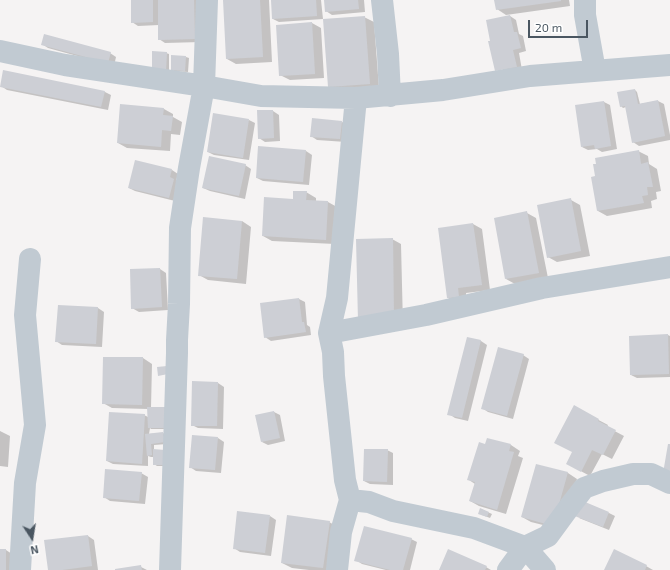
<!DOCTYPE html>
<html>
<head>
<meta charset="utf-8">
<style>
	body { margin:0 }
	#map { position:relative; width:670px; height:570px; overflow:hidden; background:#f5f3f3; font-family:"Exo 2",sans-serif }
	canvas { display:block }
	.north { position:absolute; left:12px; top:518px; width:40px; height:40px; -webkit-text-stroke:3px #fff; paint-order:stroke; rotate:168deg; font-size:11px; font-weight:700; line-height:16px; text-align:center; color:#4a5661 }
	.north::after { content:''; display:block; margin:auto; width:14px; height:18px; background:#4a5661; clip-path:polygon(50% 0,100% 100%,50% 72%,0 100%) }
	.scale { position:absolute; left:528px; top:20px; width:60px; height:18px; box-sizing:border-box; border:2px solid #4a5661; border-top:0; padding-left:5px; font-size:12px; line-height:14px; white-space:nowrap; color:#4a5661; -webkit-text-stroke:3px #fff; paint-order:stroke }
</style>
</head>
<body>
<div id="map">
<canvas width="670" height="570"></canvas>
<div class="north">N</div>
<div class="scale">20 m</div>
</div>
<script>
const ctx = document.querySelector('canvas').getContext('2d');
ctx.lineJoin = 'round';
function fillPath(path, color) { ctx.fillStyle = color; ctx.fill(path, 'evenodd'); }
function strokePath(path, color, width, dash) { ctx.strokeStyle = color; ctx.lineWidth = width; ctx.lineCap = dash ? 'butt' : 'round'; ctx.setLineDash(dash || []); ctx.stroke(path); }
fillPath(new Path2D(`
	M132 0H197L201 42 165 43 159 39V25L138 26 132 22Z
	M224 0H269L272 62 236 64 227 59Z
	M272 0H321L323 19 279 22 273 19Z
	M325 0H364L365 12 332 15 326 11Z
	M495 0H569L570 6 506 15 497 9Z
	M510 16 516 20 519 34 523 36 526 51 519 53 522 70 502 74Z
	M364 17 374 22 379 88 329 87Z
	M312 23 321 28 324 78 290 80 280 75Z
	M42 44 110 53 116 57 114 66 48 48Z
	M166 53 169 54V72H155Z
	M186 57 189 58 188 72 174 71 172 70Z
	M1 86 105 92 111 95 108 110 7 90Z
	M635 90 637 92 640 104 658 101 664 104 670 135V140L639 146 633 142 626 107 623 108 621 106Z
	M604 102 610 105 617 149 602 152 597 149 588 150 582 147Z
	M121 106 164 109 173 114V117L182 122 180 135 171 134 170 151 127 148 118 143Z
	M273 111 279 115 280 141 265 142 259 138Z
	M249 120 255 123 249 160 214 155 208 152Z
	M342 122 348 125 346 142 317 140 311 136Z
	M306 151 312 155 309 185 263 181 257 178Z
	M638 151 648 156 649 164 657 169 661 191 656 192 657 199 651 201 652 208 607 216 598 211 596 176Z
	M245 165 251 169 245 199 210 191 203 188Z
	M172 170 178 174 176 181 180 183 175 201 135 191 129 188Z
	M306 192 316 198V201L328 202 337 207 335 244 272 241 263 236 294 200Z
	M571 200 580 205 590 256 557 262 548 257Z
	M527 213 536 218 548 278 515 284 506 279Z
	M242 221 251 227 246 284 208 280 199 275Z
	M473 224 482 229 490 290 466 293 467 302 458 303 448 298Z
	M392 239 401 244 403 325 359 320Z
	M160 269 166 273 168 310 139 312 132 308 131 270Z
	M299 299 305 302 307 325 310 327 311 335 271 341 265 337Z
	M59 306 98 308 104 312 102 347 62 345 56 341Z
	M668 335 670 336V377L637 378 631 375Z
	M468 338 481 341 487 345 468 421 455 418 449 414Z
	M523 355 529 359 513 419 488 412 482 408Z
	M104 358H143L152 364 151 408 168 429H151L150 428 149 434 163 433 166 435 167 444 154 445V450L167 466H157L154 464V457H151L148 456V466L113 464 107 461 144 415 148 417V409L112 408 103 403Z
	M218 383 224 387 223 429 198 428 192 425Z
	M574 407 608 425 607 427 624 436 612 459 602 454 590 476 575 468 573 452Z
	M274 412 280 415 285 441 268 445 262 442Z
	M0 431 10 436 8 467 0 466Z
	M218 438 224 442 221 473 196 471 190 467Z
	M488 439 511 445 520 451 518 456 523 458 506 514 479 506 470 501 475 484 469 480 486 445Z
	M387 450 393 453V485L370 484 364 481Z
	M537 465 568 473 577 479 563 530 531 522 522 517Z
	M141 473 148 477 145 504 110 501 104 497Z
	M481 509 492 514 490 518 482 515Z
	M609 513 615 516 609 530 579 518Z
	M270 516 276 520 271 556 240 552 234 548Z
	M329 522 338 527 333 570H309L292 568 282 563Z
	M88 536 94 540 98 570H49Z
	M411 539 417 542 410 570H386L362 564 356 560Z
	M0 550H6L15 556V570H0Z
	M646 566 653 570H605Z
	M141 567 147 570H116Z
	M486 567 491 570H440Z`), '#0003');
fillPath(new Path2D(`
	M131 0H153V22L131 23Z
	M158 0H194L195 39 158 40Z
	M223 0H260L263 57 226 59Z
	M271 0H316L317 16 272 19Z
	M324 0H358L359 9 325 12Z
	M494 0H561V1L496 10Z
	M510 15 514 32H517L521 48 513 50 517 67 495 71 488 41H490L486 20Z
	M365 16 370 84 328 87 323 19Z
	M312 22 315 74 279 76 276 25Z
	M44 34 111 52 108 63 41 45Z
	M152 51 167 52 166 71H152Z
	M171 55 186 56 185 71 171 70Z
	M3 70 105 91 101 107 0 87Z
	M635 89 638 104 658 100 665 136 632 143 625 106 620 107 617 92Z
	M604 101 611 146 595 149 594 145 581 147 575 105Z
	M120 104 164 108 163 115 173 116 171 131 162 130 161 147 117 143Z
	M257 110H273L274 138 258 139Z
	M213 113 249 119 243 158 207 152Z
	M312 118 342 121 340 139 310 137Z
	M258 146 306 150 303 182 256 178Z
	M639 150 641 164 648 162 653 187H647L648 195 642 196 644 203 597 211 591 177 595 176 593 164H596L595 158Z
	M209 156 246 164 239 196 202 188Z
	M135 160 172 169 170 177 174 179 169 198 128 188Z
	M293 191H307L306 200 328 201 326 240 262 236 264 197 293 199Z
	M571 198 581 251 547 258 537 205Z
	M527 211 539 273 505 279 494 218Z
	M203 217 242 221 237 279 198 276Z
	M473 223 482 285 458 288 459 297 447 298 438 228Z
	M393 238 394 320 358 321 356 239Z
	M160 268 162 307 131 309 130 269Z
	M299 298 302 322H304L306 332 264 338 260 303Z
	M58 305 98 307 96 344 55 342Z
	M668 334 669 374 630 375 629 336Z
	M467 337 481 340 462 418 447 415Z
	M498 347 524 354 507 416 481 409Z
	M103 357H143L142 405 102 404Z
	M167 366 168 374 158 376 157 367Z
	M192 381 218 382 217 426H191Z
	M574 405 599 419 598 421 616 430 603 455 592 450 581 472 566 464 572 452 554 443Z
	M147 407H165L166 428H148Z
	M274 411 280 438 261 442 255 415Z
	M109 412 145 414 142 464 106 461Z
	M163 432 165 442 151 444 152 455 147 456 145 434Z
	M192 435 218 437 215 470 189 468Z
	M487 438 511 444 509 451 514 452 497 510 469 501 475 482 467 480 479 442 485 444Z
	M668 444H670V480L662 479Z
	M153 449 165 450V465H153Z
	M364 449H388L387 482 363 481Z
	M536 464 568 472 553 526 521 517Z
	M105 469 142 472 139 501 103 498Z
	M578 499 609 512 603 527 572 515Z
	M480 508 489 512 487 517 478 514Z
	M237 511 270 515 265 553 233 549Z
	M287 515 330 521 323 568 281 563Z
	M364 526 412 538 403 570H390L354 561Z
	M88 535 92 566 62 570H48L44 540Z
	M0 549H6V570H0Z
	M448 549 487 566 485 570H439Z
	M614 549 647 565 645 570H604Z
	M141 565 142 570H115V569Z`), '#cdcfd5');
strokePath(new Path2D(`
	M382 0 388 54 390 96
	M585 0V15L595 71
	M0 51 65 65 204 86 261 96 356 98 443 90 530 76 670 65
	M356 98 337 298 329 333 333 352 334 376 345 480 350 500 369 502 393 511 474 528 525 547 545 570
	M329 333 426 315 542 288 670 267
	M20 570 25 483 35 425 25 315 30 259
	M170 570 177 353V340L179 304 180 228 189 168 204 86 207 0
	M337 570 341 532 350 500
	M508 570 525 547 548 536 570 506 584 488 603 481 633 474H651L670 483`), '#c1cad2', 22);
</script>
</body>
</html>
